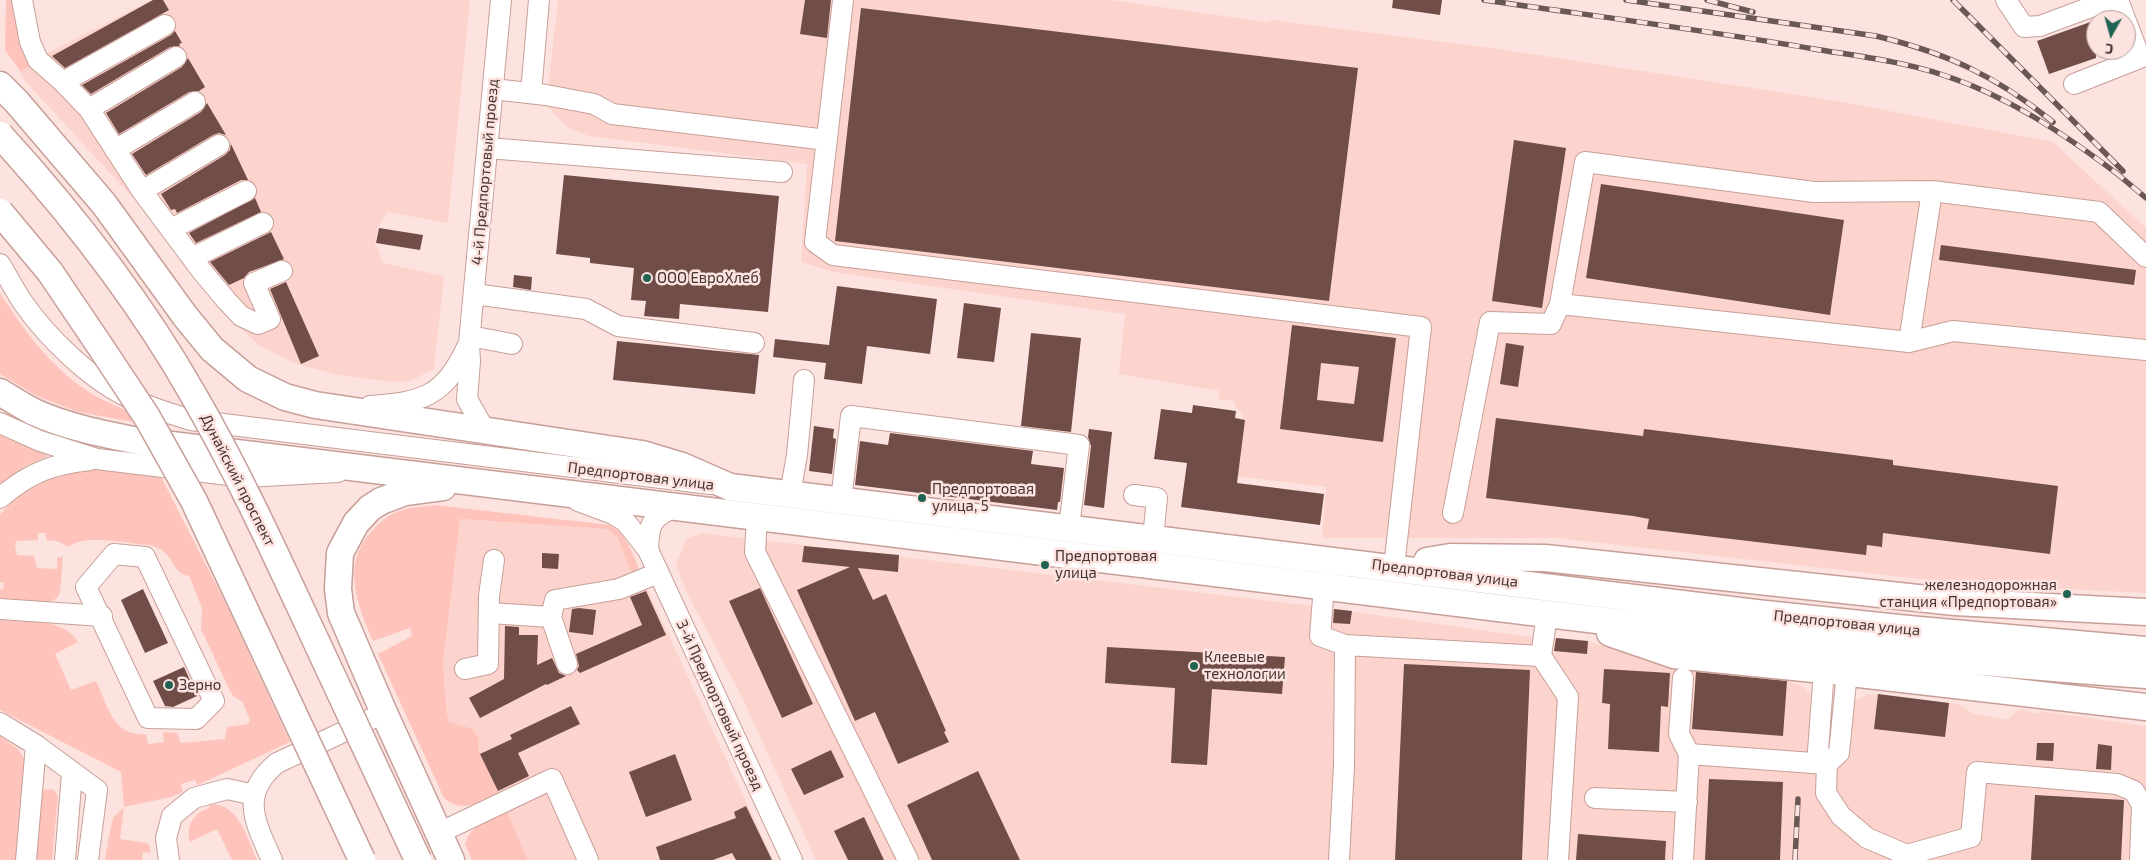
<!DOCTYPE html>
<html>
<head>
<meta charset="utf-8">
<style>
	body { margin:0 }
	#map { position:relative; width:2146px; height:860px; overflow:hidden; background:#fde3df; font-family:"Exo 2",sans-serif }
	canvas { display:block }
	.north { position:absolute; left:2086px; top:10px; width:50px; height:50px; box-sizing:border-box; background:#fde3df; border:1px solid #b39d99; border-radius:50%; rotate:187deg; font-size:14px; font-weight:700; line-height:20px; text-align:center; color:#443431 }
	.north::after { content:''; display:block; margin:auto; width:18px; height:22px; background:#206353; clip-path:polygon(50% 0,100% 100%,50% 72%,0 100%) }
</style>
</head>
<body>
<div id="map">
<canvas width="2146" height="860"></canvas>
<div class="north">С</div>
</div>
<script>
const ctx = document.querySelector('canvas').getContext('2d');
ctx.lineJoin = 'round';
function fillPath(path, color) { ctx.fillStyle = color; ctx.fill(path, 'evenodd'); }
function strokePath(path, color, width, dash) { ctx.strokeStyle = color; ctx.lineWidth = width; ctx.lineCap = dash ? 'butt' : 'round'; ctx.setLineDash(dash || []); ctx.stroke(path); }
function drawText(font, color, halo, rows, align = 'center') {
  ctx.font = font + ' "Exo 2",sans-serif'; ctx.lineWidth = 5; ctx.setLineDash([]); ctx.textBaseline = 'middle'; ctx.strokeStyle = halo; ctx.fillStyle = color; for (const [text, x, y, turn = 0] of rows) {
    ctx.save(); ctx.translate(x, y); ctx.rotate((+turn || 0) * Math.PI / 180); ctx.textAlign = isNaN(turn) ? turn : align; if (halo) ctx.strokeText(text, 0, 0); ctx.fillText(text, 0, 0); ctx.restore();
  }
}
fillPath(new Path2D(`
	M151 0H470L448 223 387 212 378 228 375 242 383 263 444 276 434 369 410 381 391 382 339 375 296 364 260 346 240 328 221 308 170 238 23 79 21 72 48 53Z
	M558 0H1111L1266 22 1272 20 1499 49 1837 101 2053 142 2146 228V593L1965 584 1557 538H1322L1326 487 1236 476 1243 415 1235 406 1234 401 1218 399 1219 391 1119 374 1125 314 833 272 801 262 807 164 589 136 568 128 546 105Z
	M460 519 607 529 617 537 629 563 638 588 645 584 773 860H528L478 748 479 740 449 722 447 715 443 664Z
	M702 533 1321 607 1544 639 1555 638 1588 641 1662 666 1787 678V681L1802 686 1811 695 1809 731 1849 734 1853 701 1869 694 1959 704 1974 714 2008 720 2014 713 2021 709 2039 714 2040 711 2146 726V860H816L742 697 687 593 676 565 686 539Z`), '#fdd4cd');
fillPath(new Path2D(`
	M6 0H14L32 64 21 72 5 50Z
	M0 293C26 334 56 374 99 398 117 407 137 414 156 422L162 427 78 412 37 396 0 374Z
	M0 435 47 455 48 456 27 465 0 484Z
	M88 469 160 475 226 604 290 742 202 783 197 785 195 780 181 784 183 792 171 797 124 807 120 839 147 843 150 846V853L143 852 142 860H105L107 847H109L107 845 113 818 124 807 121 772 0 710V620C25 622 63 617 78 642L55 654 71 690 96 681C108 706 113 737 146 734L148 744 164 742 163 732 177 733 181 743 225 739 227 727 248 724 250 720 242 701 234 697 230 691 201 629 202 608 189 576C175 574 174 561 165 553 162 549 155 547 150 545 130 544 83 533 69 547L57 541 46 540V533H38V540L16 541 15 547 17 555 34 556 37 568 57 569V558L63 556 60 593 57 598 47 604 0 601V589H3L4 583 0 582V514C28 486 50 477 88 469Z
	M435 505 609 525C627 532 633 557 641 573L635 580 617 537 607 529 460 519 443 664 447 715 449 722 473 729 479 740 478 748 499 794C480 802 462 814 444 798L378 654 412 636 410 628 373 641C358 606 341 566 370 533 378 524 386 516 397 512 409 507 423 507 435 505Z
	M0 736 18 749 25 760 17 860H0Z
	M49 789 54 790 58 796 52 860H35L41 794 44 790Z
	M209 804C239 802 247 838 257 860H232L217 829 190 842C185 827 194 812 209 808Z
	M507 812 528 860H472L465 844C471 824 489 820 507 812Z`), '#fec4bb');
fillPath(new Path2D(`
	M153 0H163L169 10 65 68 52 56Z
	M805 0H831L827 38 800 34Z
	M1393 0H1442L1440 15 1392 8Z
	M861 8 1358 68 1329 301 835 241Z
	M2096 20V58L2049 74 2037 41Z
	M175 31 182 43 179 44 180 46 170 47 91 94 82 85 171 35Z
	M188 58 205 87 199 91 189 92 119 134 106 113 182 67Z
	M207 103 226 135 219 133 213 135 146 175 132 154 201 112Z
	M1514 140 1566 148 1542 308 1492 301Z
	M231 144 248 180H241L177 213 175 209 171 210 161 194 225 155 230 150Z
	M564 175 779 196 768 312 680 304 679 319 644 316 646 301 631 300 634 268 590 263V258L556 254Z
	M1601 184 1844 220 1830 315 1586 278Z
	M255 198 261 212 196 243 189 233Z
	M379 228 423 235 420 250 376 243Z
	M271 232 284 259 249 272 244 278 229 285 210 262Z
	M1941 245 2136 270 2134 285 1939 260Z
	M514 275 532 277 531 290 513 287Z
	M286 282 319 356 301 364 270 289Z
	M837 286 937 299 930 354 867 346 862 384 824 379 826 363 773 357 775 339 829 345Z
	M964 303 1001 308 994 362 957 358Z
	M1292 325 1396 338 1383 442 1280 429ZM1321 363 1359 367 1354 404 1317 400Z
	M1031 333 1081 338 1071 432 1021 426Z
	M617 341 759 355 755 394 613 380Z
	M1506 343 1524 346 1518 387 1500 384Z
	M1193 405 1236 411 1235 418 1245 420 1237 483 1324 494 1320 525 1181 507 1187 463 1154 459 1161 409 1192 413Z
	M1496 418 1643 436 1644 429 1893 460V465L2058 486 2050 554 1883 533 1882 547 1867 545 1866 555 1647 529 1649 519 1633 516 1486 498Z
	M814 426 834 429 833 438 836 439 832 474 809 471Z
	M1089 429 1112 432 1104 508 1084 505 1091 446 1088 437Z
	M890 433 1033 451 1031 464 1064 468 1060 502H1058L1057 510 855 485 860 441 888 445Z
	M804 546 899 555 898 572 858 568 873 600 886 594 946 731 944 732 949 742 898 764 875 712 855 721 797 590 850 567 802 562Z
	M542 553 559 554 558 569 542 568Z
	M760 588 813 704 782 718 729 601Z
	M143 589 168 643 145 653 121 600Z
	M646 591 666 635 580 673 577 670 579 666 576 654 642 625 630 597Z
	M579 608 596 610 593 635 569 632 572 609Z
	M1334 609 1352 611 1350 624 1333 623Z
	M505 626 519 627V635H538L537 665 552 658 559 673 566 676 547 685 546 684 480 718 469 698 504 679Z
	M1556 638 1588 641 1587 654 1554 651Z
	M1107 647 1285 657 1282 694 1212 689 1207 765 1171 763 1175 688 1105 683Z
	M1404 664 1530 670 1522 860H1395Z
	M184 667 197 696 173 707 165 706 153 681Z
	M1604 669 1670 673 1668 707 1661 706 1659 752 1608 749 1610 704 1602 703Z
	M1696 672 1787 681 1783 736 1692 729Z
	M1878 694 1949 703 1945 737 1874 729Z
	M571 706 580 724 518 753 529 776 498 791 480 754 512 739 510 735Z
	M2037 743H2054L2053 761 2036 760Z
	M2098 744 2112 746 2111 770 2096 769Z
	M831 750 844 777 804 795 791 769Z
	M675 754 692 800 646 817 629 772Z
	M978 771 1020 860H932L907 805Z
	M1709 779 1783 782 1780 860H1705Z
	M2035 795 2124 800 2121 860H2031Z
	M746 806 772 860H736L732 853 713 860H660L656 847 736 818 734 812Z
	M864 817 884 860H848L834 831Z
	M1578 834 1666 841 1665 860H1576Z`), '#704d47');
const minor = new Path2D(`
	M22 0 30 42 38 60 63 82 89 109 142 191
	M843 0 815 242 833 255 1421 327 1394 567
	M2006 0 2024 27 2040 26 2110 0
	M63 82 165 25
	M2074 84 2140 58 2118 0
	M493 89 546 95 594 104 612 114 827 140
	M531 93 539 0
	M89 109 176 57
	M219 145 142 191 201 270 226 300 241 316 258 324 270 319 254 283 282 271
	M488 148 782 172
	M115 150 195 102
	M171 229 246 191
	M192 258 263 223
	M0 264C8 277 15 291 24 304 47 337 89 378 126 396 146 407 169 413 191 420L710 484
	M474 294 586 309 618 326 754 343
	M1560 304 1585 162 1814 192 1932 191 2099 212 2146 257
	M470 336 512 344
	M1909 342 1932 191
	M370 406C422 402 443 398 467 347
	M0 423 40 441 97 459 245 477 338 472
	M484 429 467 399 470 361 469 343 501 0
	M790 494 797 455 804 380
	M1134 495 1157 498 1153 538
	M0 498C29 473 52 464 90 460
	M841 500 851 416 1079 445 1069 528
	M578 501 613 514 625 521 648 550 792 860
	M1453 513 1490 322 1551 324 1560 304 1909 342 1953 331 2146 350
	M757 517 755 552 908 860
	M648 550C649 523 651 518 675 507
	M114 554 145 557 214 701 196 719 148 718 86 587Z
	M1324 586 1320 636 1345 645
	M0 609 102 616
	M490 613 551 617
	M1547 615 1541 656 1568 697 1558 860
	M567 664 551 617 555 600 619 589 658 573
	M465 669 488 664 489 596 494 560
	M1824 670 1818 751 1827 764 1826 793 1841 816 1867 838 1907 855V860
	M1683 678 1679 734 1689 754
	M0 723 36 745 97 790 88 860
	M1595 798 1687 802
	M439 833 552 779 588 860
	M1907 855 1971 837 1977 772 2117 784 2134 791 2142 805 2140 860
	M26 860 36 745
	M65 860 72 773
	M169 860 166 838 172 816 194 798 227 789 255 795
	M272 860C255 822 239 794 277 763L384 713
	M1339 860 1344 766 1345 645 1541 656
	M1683 860 1689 754 1827 764 1839 753 1847 672`);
const major = new Path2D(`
	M0 85 16 101 104 204 185 316 212 349 248 379 285 397 315 405 642 454 682 466 730 487 1756 613 1908 629 2146 650
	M0 392C11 399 22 406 34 412 67 427 103 434 139 441 522 486 905 534 1288 582 1573 617 1859 655 2146 675
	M443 487 405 492 381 501 370 508 356 523 340 553 338 589 341 613 384 713 451 860
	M1427 561 1450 557 1545 558 1955 602 2146 612
	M1610 633 1674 655 1824 670 2146 707`);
strokePath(minor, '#c79f98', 22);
strokePath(major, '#c79f98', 29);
strokePath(minor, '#fff', 20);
strokePath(major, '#fff', 26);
const rail = new Path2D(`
	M1484 0C1594 16 1704 30 1814 49 1857 56 1901 61 1943 75 2008 96 2066 135 2120 176
	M1626 0 1876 36C1947 53 1996 76 2053 122
	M1707 0 1753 12
	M1953 0 2123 171
	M2115 172 2146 198
	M1795 860 1798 799`);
strokePath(rail, '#6a5855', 5.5);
strokePath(rail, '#fde3df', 4, [11]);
const majorBridge = new Path2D(`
	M0 135C73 215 140 301 194 396 234 465 268 538 302 611 341 694 379 777 418 860
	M0 212 50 272 100 346 147 417 194 501 362 860`);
strokePath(majorBridge, '#c79f98', 29, []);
strokePath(majorBridge, '#fff', 26);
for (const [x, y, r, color] of [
	[647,278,5,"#206353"],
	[922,498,5,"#206353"],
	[1045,565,5,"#206353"],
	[2067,594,5,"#206353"],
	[1194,666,5,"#206353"],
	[169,685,5,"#206353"]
]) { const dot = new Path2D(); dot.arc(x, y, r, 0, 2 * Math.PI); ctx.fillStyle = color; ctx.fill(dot); strokePath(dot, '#fde3df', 2); }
drawText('15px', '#443431', '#fde3df', [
	["4-й Предпортовый проезд",485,172,-85],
	["Предпортовая улица",641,476,7],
	["Дунайский проспект",238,480,63],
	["Предпортовая улица",1445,573,7],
	["Предпортовая улица",1847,623,6],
	["3-й Предпортовый проезд",720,705,65]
]);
drawText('15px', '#443431', '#fde3df', [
	["ООО ЕвроХлеб",657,278],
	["Предпортовая",932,489],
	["улица, 5",932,506],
	["Предпортовая",1055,556],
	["улица",1055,573],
	["железнодорожная",2057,585,"right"],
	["станция «Предпортовая»",2057,602,"right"],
	["Клеевые",1204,657],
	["технологии",1204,674],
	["Зерно",179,685]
], 'left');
</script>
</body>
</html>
